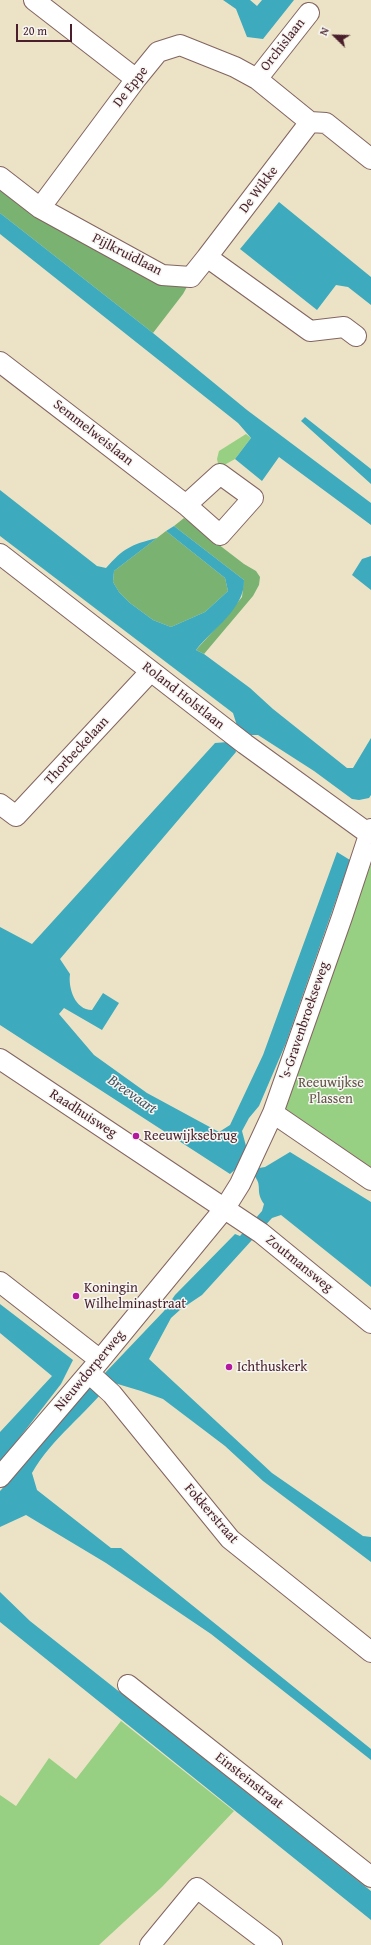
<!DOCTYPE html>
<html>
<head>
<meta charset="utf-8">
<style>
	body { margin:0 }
	#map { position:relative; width:371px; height:1945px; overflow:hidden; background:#ece3c6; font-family:"Gentium Book Plus",serif }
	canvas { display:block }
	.north { position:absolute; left:315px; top:16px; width:40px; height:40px; -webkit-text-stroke:3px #f6f6f2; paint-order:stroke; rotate:293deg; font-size:11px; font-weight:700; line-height:16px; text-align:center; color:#4a1f2b }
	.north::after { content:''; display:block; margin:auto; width:14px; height:18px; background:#4a1f2b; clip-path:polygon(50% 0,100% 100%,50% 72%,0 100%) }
	.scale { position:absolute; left:16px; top:24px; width:56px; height:18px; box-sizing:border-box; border:2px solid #4a1f2b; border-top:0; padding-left:5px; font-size:12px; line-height:14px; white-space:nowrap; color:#4a1f2b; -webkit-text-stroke:3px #f6f6f2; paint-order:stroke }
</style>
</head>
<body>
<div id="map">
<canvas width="371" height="1945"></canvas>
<div class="north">N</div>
<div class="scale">20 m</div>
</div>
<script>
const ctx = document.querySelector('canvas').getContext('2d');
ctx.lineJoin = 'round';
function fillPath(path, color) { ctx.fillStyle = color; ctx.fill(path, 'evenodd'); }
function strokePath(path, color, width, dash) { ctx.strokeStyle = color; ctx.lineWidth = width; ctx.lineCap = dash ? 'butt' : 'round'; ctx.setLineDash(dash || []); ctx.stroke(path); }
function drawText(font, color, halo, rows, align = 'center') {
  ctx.font = font + ' "Gentium Book Plus",serif'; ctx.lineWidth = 3; ctx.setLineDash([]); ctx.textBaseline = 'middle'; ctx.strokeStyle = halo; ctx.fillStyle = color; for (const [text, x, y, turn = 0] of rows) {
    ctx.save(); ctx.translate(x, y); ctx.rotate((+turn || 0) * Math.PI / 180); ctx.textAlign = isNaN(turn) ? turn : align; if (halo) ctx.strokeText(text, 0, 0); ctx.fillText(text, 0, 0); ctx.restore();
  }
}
fillPath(new Path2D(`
	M246 434 251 438 235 459 219 468 217 459 219 451Z
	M371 864V1167L283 1107Z
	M121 1721 234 1811 162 1887 99 1945H0V1795L16 1806 49 1758 76 1779Z`), '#97d083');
fillPath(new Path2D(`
	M0 188 83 241 194 274 183 294 153 333 0 213Z
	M184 518 244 564 256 571 260 577 259 585 253 596 204 654 196 650 226 617 242 597 244 580 174 526Z
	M166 531 225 578 228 591 205 612 171 627 153 620 130 603 119 592 113 582 114 571Z`), '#79b271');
fillPath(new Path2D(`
	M223 0H250L257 6 262 0H294L263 39 247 37 236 9Z
	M279 202 371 277V305L348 287 336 285 317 310 240 249Z
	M0 213 153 333 247 410 371 503V525L279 457 262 481 235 459 251 438 238 423 0 234Z
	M305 417 371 469V484L301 421Z
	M0 490 97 566 106 568C124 548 130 545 157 538L114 571 113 582 119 592 130 603 153 620 171 627 205 612 228 591 225 578 166 531 174 526 244 580C245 609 212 629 196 650L204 654 250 688 273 709 347 768H353L371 738V795L369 798 359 800 352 799 314 771 258 735H246L235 748 236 752 60 959 70 974C68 988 75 1010 92 1010L103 993 119 1003 102 1030 64 1008 59 1014 94 1055 147 1093 219 1132 230 1125 263 1055 337 852 350 860 286 1043 259 1106 249 1118 242 1131 246 1146 243 1159 259 1168 265 1167 290 1152 371 1202V1287L281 1215 272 1218 202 1295 181 1309 171 1318 149 1359 272 1473 363 1536 371 1537V1562L263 1481 225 1446 163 1399 141 1391 111 1382C86 1414 52 1438 32 1473L37 1490 111 1548H121L371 1749V1760L211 1634 106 1563 26 1515 0 1527V1491L25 1464 88 1385 104 1374 164 1311 175 1295 235 1234 240 1236 262 1211 264 1204C256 1193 261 1187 257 1180 255 1174 244 1170 238 1167L230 1174 0 1025V927L32 944 215 743 228 742 238 729 233 713 0 536Z
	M371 556V590L352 575 362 559Z
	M0 1304 73 1360 61 1384 0 1463V1432L52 1376 0 1333Z
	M0 1592 30 1621 371 1891V1920L0 1622Z`), '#3eaabd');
const minor = new Path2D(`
	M34 0 136 79
	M257 79 309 13
	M0 177 40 208 162 275 191 277 207 257 310 331 344 327 356 336
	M40 208 136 79 158 52 180 45 235 67 257 79 310 122 326 123 371 159
	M207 257 310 122
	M0 362 186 505 220 535 253 498 220 474 186 505
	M0 554 245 744 369 834
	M0 804 16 816 151 671
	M0 1059 261 1233 371 1323
	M273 1113 371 1180
	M0 1282 100 1360
	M89 1373 112 1394 230 1539 371 1652
	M0 1477 100 1360 225 1208 240 1184 273 1113 342 917 371 829
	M128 1685 371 1877
	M150 1945 197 1888 272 1945`);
strokePath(minor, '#836461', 22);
strokePath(minor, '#fff', 20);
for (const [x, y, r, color] of [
	[136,1136,4,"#b5179e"],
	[76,1296,4,"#b5179e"],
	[229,1367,4,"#b5179e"]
]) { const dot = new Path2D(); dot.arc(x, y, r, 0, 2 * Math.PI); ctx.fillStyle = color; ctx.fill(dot); strokePath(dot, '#f6f6f2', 1.5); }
drawText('14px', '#4a1f2b', '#f6f6f2', [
	["Orchislaan",283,45,-52],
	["De Eppe",131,87,-52],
	["De Wikke",259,190,-53],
	["Pijlkruidlaan",127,255,27],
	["Semmelweislaan",93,433,38],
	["Roland Holstlaan",183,696,38],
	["Thorbeckelaan",77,751,-47],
	["'s-Gravenbroekseweg",305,1021,-71],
	["Raadhuisweg",83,1114,33],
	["Zoutmansweg",299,1264,39],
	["Nieuwdorperweg",90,1371,-50],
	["Fokkerstraat",211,1514,49],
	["Einsteinstraat",249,1781,38]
]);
drawText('14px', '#615445', '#f6f6f2', [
	["Reeuwijkse",331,1083],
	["Plassen",331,1099]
]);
drawText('14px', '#4a1f2b', '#f6f6f2', [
	["Reeuwijksebrug",144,1136],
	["Koningin",84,1288],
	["Wilhelminastraat",84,1304],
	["Ichthuskerk",237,1367]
], 'left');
drawText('italic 15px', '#455765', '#f6f6f2', [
	["Breevaart",132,1095,35]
]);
</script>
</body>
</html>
